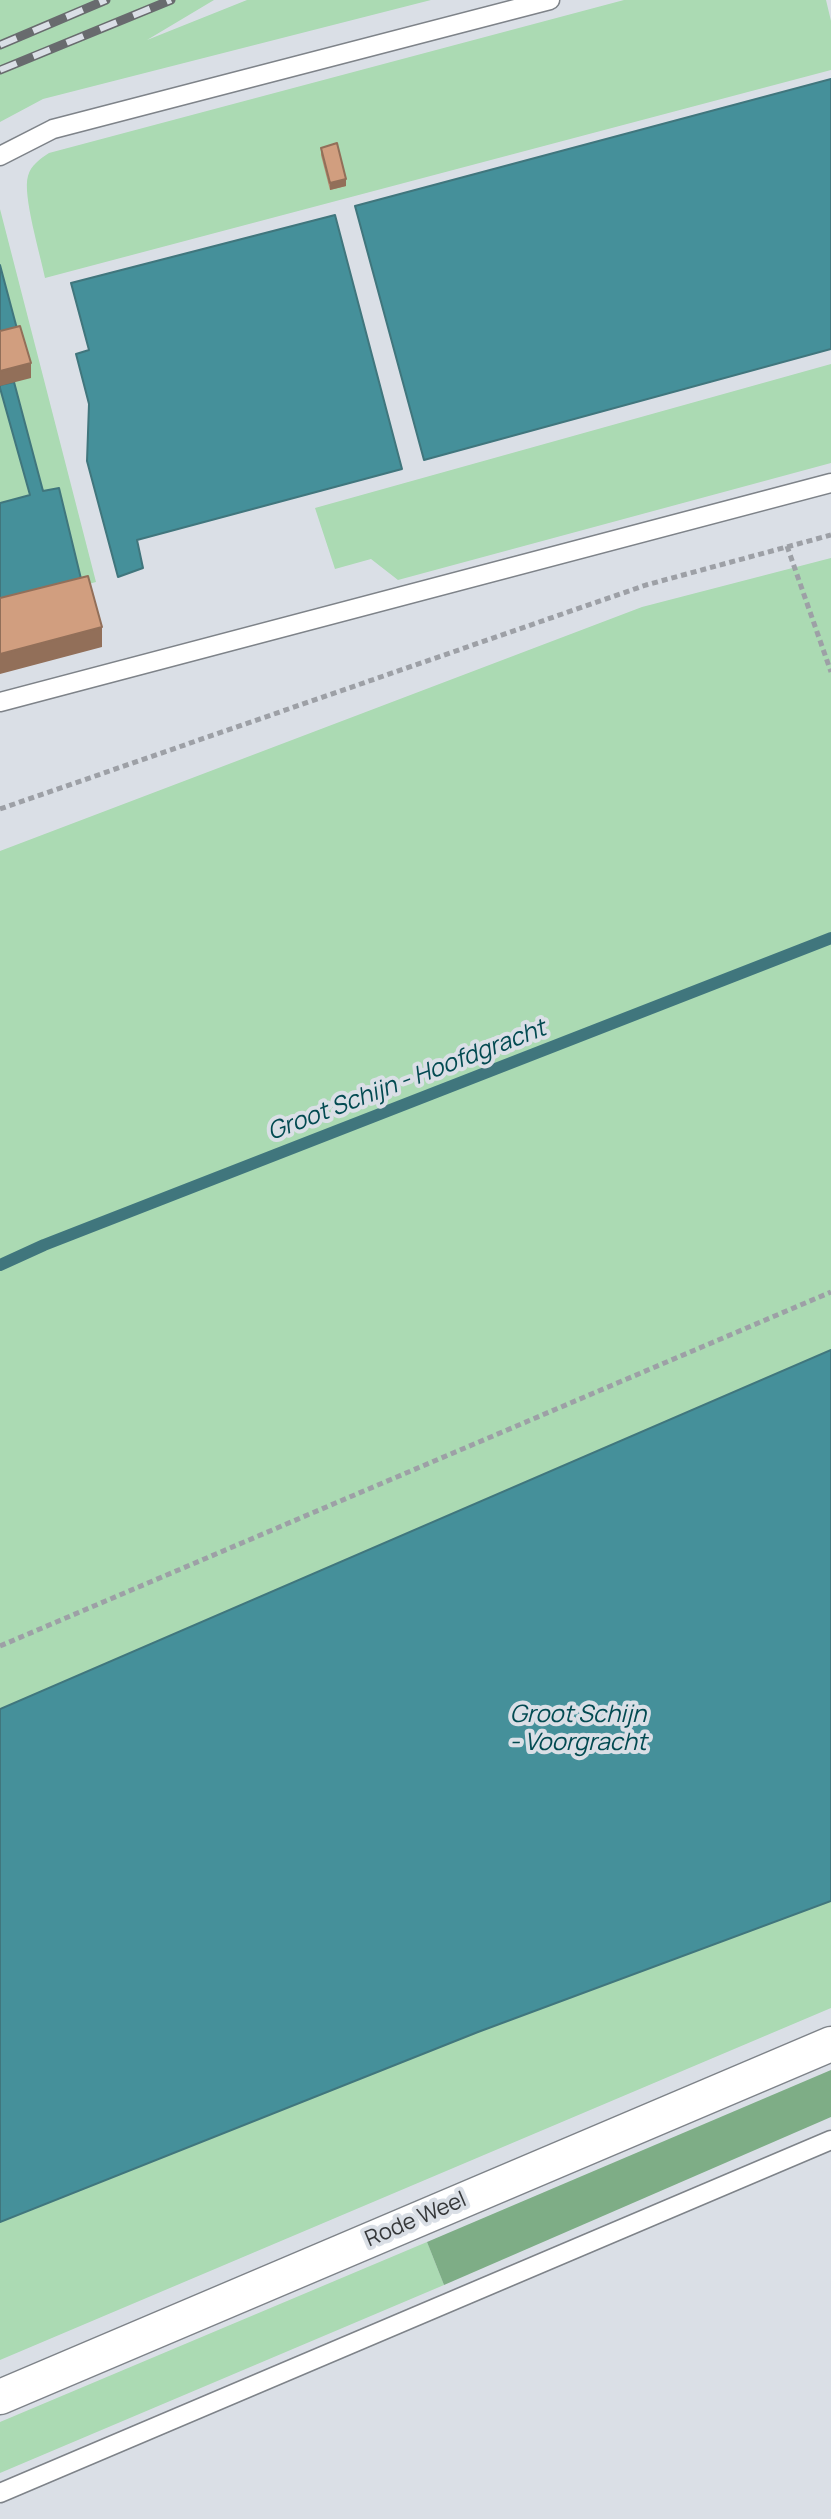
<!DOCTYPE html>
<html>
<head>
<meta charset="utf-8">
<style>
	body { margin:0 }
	canvas { display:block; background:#dadfe6 }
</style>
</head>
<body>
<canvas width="831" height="2519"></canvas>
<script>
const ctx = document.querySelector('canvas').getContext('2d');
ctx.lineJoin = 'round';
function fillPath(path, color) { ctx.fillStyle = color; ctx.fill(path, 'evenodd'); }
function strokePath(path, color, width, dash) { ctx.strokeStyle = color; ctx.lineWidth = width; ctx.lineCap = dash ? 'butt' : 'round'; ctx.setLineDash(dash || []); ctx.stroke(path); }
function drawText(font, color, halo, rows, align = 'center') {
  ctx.font = font + ' Manrope,sans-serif'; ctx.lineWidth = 8; ctx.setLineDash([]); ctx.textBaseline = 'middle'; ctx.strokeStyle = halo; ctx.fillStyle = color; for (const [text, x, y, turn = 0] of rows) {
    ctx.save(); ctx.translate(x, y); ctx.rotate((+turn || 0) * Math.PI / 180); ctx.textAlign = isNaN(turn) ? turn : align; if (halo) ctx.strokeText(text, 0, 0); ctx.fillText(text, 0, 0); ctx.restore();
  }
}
fillPath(new Path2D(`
	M0 0H214L147 40 247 0H431L43 99 0 122Z
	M624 0H826L831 21V70L45 278C41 257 22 194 28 176 31 165 40 159 49 153Z
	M0 209 96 582 0 608Z
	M831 364V463L398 580 371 559 335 569 315 508Z
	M831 558V2008L0 2360V851L642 607Z
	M427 2242 444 2285 0 2473V2422Z`), '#abdab3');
fillPath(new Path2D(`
	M831 2070V2117L444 2285 427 2242Z`), '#7ead86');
const water = new Path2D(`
	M831 79V349L424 460 355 206Z
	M335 215 402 469 137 540 143 568 118 577 87 461 89 404 76 354 89 350 71 283Z
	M0 265 20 340 0 345Z
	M14 382 43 491 59 488 83 587 0 609V503L30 495 0 388V385Z
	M831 1350V1901L478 2032 0 2222V1709Z`);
fillPath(water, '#45909a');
strokePath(water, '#40767d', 2);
strokePath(new Path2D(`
	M0 1265 44 1245 831 938`), '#40767d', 12);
const lane = new Path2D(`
	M0 156 53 129 550 0
	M0 702 831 483
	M0 2493 831 2140`);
const street = new Path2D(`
	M0 2397 831 2044`);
strokePath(lane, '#7e8389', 21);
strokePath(street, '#7e8389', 37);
strokePath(new Path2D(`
	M787 546 831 672
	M0 809 646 585 831 535
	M0 1646 831 1292`), '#9da0a6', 5, [6, 4]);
strokePath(lane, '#fff', 18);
strokePath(street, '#fff', 34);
const rail = new Path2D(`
	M0 45 106 0
	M0 70 171 0`);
strokePath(rail, '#686b6e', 9);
strokePath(rail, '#dadfe6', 6, [18]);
fillPath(new Path2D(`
	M321 148 346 186 330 190 321 155Z`), '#b4886d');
fillPath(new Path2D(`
	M346 179V186L330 190V183Z
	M31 363V378L0 386V371Z
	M102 627V647L0 674V654Z`), '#926f59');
const building = new Path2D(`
	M337 143 346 179 330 183 321 148Z
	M20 326 31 363 0 371V331Z
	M88 576 102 627 0 654V598Z`);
fillPath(building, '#d19e7f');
strokePath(building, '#926f59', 2);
drawText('22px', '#36383a', '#dadfe6', [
	["Rode Weel",416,2220,-23]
]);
drawText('italic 24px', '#024a51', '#dadfe6', [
	["Groot Schijn - Hoofdgracht",407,1081,-21],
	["Groot Schijn",578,1715],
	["- Voorgracht",578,1743]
]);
</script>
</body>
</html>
